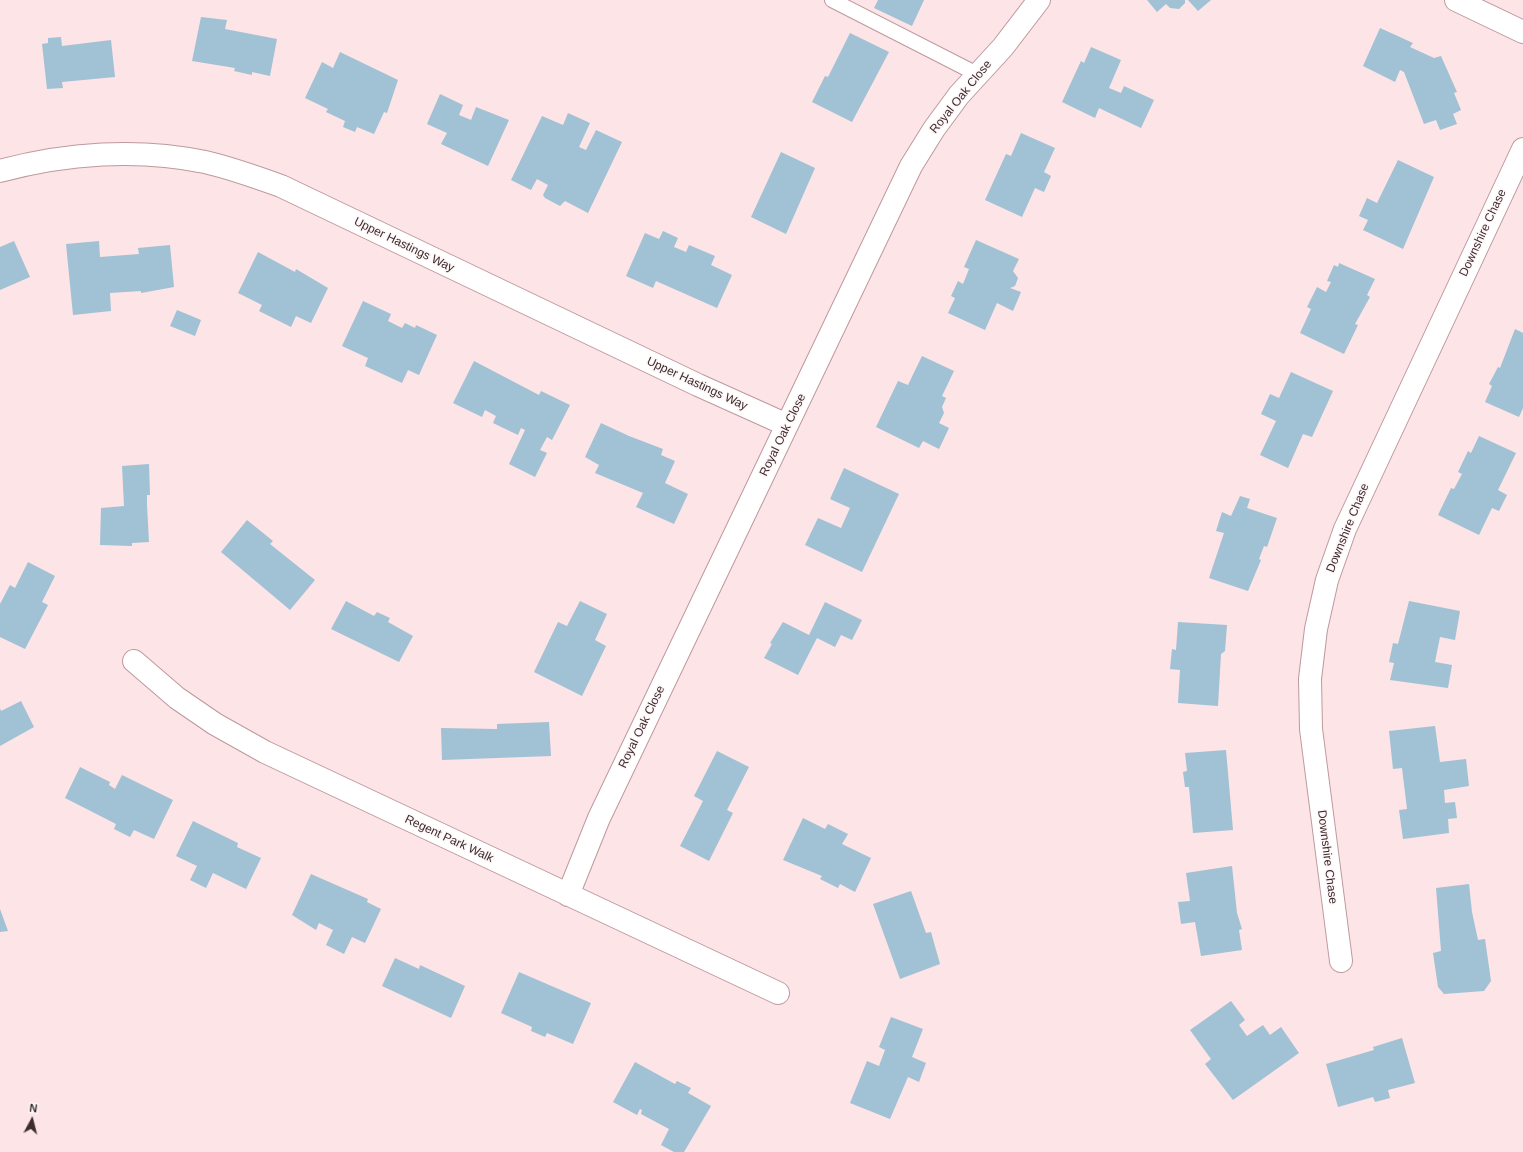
<!DOCTYPE html>
<html>
<head>
<meta charset="utf-8">
<style>
	body { margin:0 }
	#map { position:relative; width:1523px; height:1152px; overflow:hidden; background:#fce4e7; font-family:Arial,sans-serif }
	canvas { display:block }
	.north { position:absolute; left:12px; top:1100px; width:40px; height:40px; -webkit-text-stroke:3px #fef6f7; paint-order:stroke; rotate:7deg; font-size:11px; font-weight:700; line-height:16px; text-align:center; color:#3b2c2e }
	.north::after { content:''; display:block; margin:auto; width:14px; height:18px; background:#3b2c2e; clip-path:polygon(50% 0,100% 100%,50% 72%,0 100%) }
</style>
</head>
<body>
<div id="map">
<canvas width="1523" height="1152"></canvas>
<div class="north">N</div>
</div>
<script>
const ctx = document.querySelector('canvas').getContext('2d');
ctx.lineJoin = 'round';
function fillPath(path, color) { ctx.fillStyle = color; ctx.fill(path, 'evenodd'); }
function strokePath(path, color, width, dash) { ctx.strokeStyle = color; ctx.lineWidth = width; ctx.lineCap = dash ? 'butt' : 'round'; ctx.setLineDash(dash || []); ctx.stroke(path); }
function drawText(font, color, halo, rows, align = 'center') {
  ctx.font = font + ' Arial,sans-serif'; ctx.lineWidth = 3; ctx.setLineDash([]); ctx.textBaseline = 'middle'; ctx.strokeStyle = halo; ctx.fillStyle = color; for (const [text, x, y, turn = 0] of rows) {
    ctx.save(); ctx.translate(x, y); ctx.rotate((+turn || 0) * Math.PI / 180); ctx.textAlign = isNaN(turn) ? turn : align; if (halo) ctx.strokeText(text, 0, 0); ctx.fillText(text, 0, 0); ctx.restore();
  }
}
fillPath(new Path2D(`
	M878 0H924L912 26 874 8Z
	M1147 0H1185V3L1179 9 1170 8 1166 4 1157 12Z
	M1188 0H1211L1198 11Z
	M201 17 227 20 225 29 277 39 270 76 252 72V75L234 71 235 68 192 61Z
	M1380 28 1413 43 1410 47 1434 58 1441 56 1457 92 1454 93 1461 110 1453 114 1457 124 1440 130 1436 120 1424 124 1404 72 1400 70 1395 82 1363 66Z
	M850 33 889 52 852 122 812 102 825 76 828 77Z
	M61 37 62 46 111 40 115 77 62 82 63 88 47 89 42 44 48 43V38Z
	M1091 47 1121 60 1109 88 1121 93 1124 86 1154 100 1141 128 1099 108 1095 118 1062 102 1081 61 1084 63Z
	M340 52 398 80 387 113 384 112 374 134 357 127 355 132 343 127 345 121 326 112 328 109 305 98 322 62 333 68Z
	M440 94 463 105 459 115 471 120 476 107 509 120 488 166 441 144 447 133 427 124Z
	M568 113 590 123 579 147 586 150 596 130 622 142 588 213 565 201 560 206 545 198 543 195 548 185 537 179 531 190 511 180 542 116 563 125Z
	M1021 133 1055 148 1044 172 1051 176 1044 192 1035 188 1022 217 985 200 1006 154 1011 156Z
	M781 152 815 168 786 234 751 217Z
	M1398 160 1434 177 1403 249 1363 230 1368 220 1359 216 1367 198 1377 203Z
	M663 231 678 238 674 247 686 252 689 245 715 256 711 265 732 275 717 308 656 281 653 288 626 276 645 233 659 239Z
	M976 240 1019 259 1013 271 1018 278 1015 286 1010 288 1021 292 1013 311 997 303 985 330 948 313 955 298 951 296 958 281 963 284 969 269 964 267Z
	M14 241 30 277 0 290V247Z
	M99 241 100 257 139 254 138 248 170 245 174 287 141 293V291L110 293 111 311 73 315 66 244Z
	M258 252 295 272 296 269 328 288 311 323 296 316 291 327 259 311 262 305 238 293Z
	M1339 263 1375 279 1367 295 1370 297 1355 324 1358 325 1344 354 1300 333 1311 309 1307 307 1317 287 1326 292 1331 282 1327 281 1334 265 1338 267Z
	M363 301 391 314 388 321 402 328 405 323 415 328 416 325 437 335 419 375 408 370 402 383 365 366 368 358 342 346Z
	M177 310 201 320 195 336 170 326Z
	M1515 329 1523 333V408L1519 417 1485 402 1492 386 1489 384 1498 367 1500 368Z
	M922 356 954 371 942 396 946 398 942 407 944 413 939 423 949 428 939 449 923 441 919 448 876 427 898 381 908 385Z
	M474 361 539 395 541 391 570 405 552 440 547 437 540 450 547 453 535 477 509 464 525 430 521 428 518 435 493 423 496 416 485 410 482 417 453 403Z
	M1291 372 1333 391 1312 437 1303 434 1288 468 1260 455 1276 421 1261 414 1270 394 1279 398Z
	M601 423 629 436 663 449 661 455 675 461 665 483 688 494 674 524 636 507 643 493 595 473 599 465 585 457Z
	M1479 436 1516 453 1498 490 1507 495 1499 511 1492 508 1479 535 1438 515 1451 488 1454 489 1462 474 1458 472 1468 451 1471 453Z
	M149 464 150 495H147V505L149 542 132 543V546L100 545 101 508 124 506 122 466Z
	M844 468 899 494 862 572 805 545 818 518 841 528 850 508 830 499Z
	M1240 496 1250 499 1247 508 1277 518 1267 547 1264 546 1259 559 1261 560 1248 591 1209 578 1224 533 1216 531 1222 512 1231 516Z
	M247 520 273 541 270 544 315 580 290 610 221 552Z
	M28 562 55 576 42 602 48 605 25 649 0 637V604L10 585 15 588Z
	M346 601 374 616 377 612 390 618 388 622 413 636 399 662 331 629Z
	M580 601 607 614 595 640 606 646 582 696 534 672 558 622 567 626Z
	M1409 601 1460 611 1455 640 1440 637 1435 662 1452 665 1448 688 1390 680 1394 663 1389 662 1393 643 1398 644Z
	M825 602 862 620 852 640 841 635 835 647 817 638 798 675 764 658 772 644 770 643 783 622 809 635Z
	M1178 622 1227 625 1225 651 1221 654 1218 706 1178 703 1180 670 1170 669 1172 649 1176 650Z
	M21 701 34 727 0 746V708L1 711Z
	M549 722 551 756 442 760 441 728 497 729V724Z
	M1435 726 1440 762 1466 759 1469 786 1444 790 1445 803 1455 802 1457 818 1448 819 1449 833 1403 839 1399 810 1407 809 1402 768 1393 769 1389 731Z
	M1226 750 1233 830 1193 833 1189 787H1185L1183 772 1187 771 1185 753Z
	M717 751 749 767 727 810 733 813 709 861 680 846 703 801 694 796Z
	M80 767 110 782 109 785 115 789 122 775 173 800 154 839 134 830 130 837 114 829 116 824 65 798Z
	M803 818 825 829 828 824 848 834 842 844 871 858 855 892 840 884 838 888 820 879 822 876 783 860Z
	M193 821 238 843 237 847 261 858 246 889 213 873 206 888 190 880 197 866 176 856Z
	M1232 866 1237 913 1242 929 1239 930 1242 950 1201 956 1195 922 1181 924 1178 902 1190 901 1186 873Z
	M311 874 368 899 367 902 381 909 365 943 352 937 344 954 326 945 333 930 319 923 316 930 292 915Z
	M1469 884 1472 912 1478 940 1485 939 1491 981 1484 991 1444 994 1438 987 1433 953 1441 951 1436 888Z
	M911 891 926 933 931 932 940 964 900 979 873 904Z
	M0 909 8 931 0 932Z
	M395 958 419 969 420 965 465 986 451 1018 382 986Z
	M519 972 591 1003 573 1044 547 1033 545 1037 531 1031 532 1027 501 1013Z
	M1231 1001 1245 1020 1239 1025 1247 1036 1263 1025 1270 1035 1281 1027 1299 1053 1233 1100 1205 1064 1211 1059 1190 1030Z
	M891 1017 923 1029 912 1057 926 1063 919 1082 908 1077 890 1119 850 1103 867 1061 879 1066 885 1050 879 1047Z
	M1402 1038 1415 1083 1388 1090 1390 1098 1375 1102 1373 1097 1338 1107 1326 1064 1374 1050 1373 1047Z
	M635 1062 675 1084 677 1081 691 1088 688 1093 711 1106 684 1152H674L661 1145 669 1129 641 1114 642 1110 640 1109 637 1115 613 1102Z`), '#a1c1d4');
const service = new Path2D(`
	M832 0 977 74`);
const minor = new Path2D(`
	M1456 0 1523 32
	M0 171C66 153 138 148 205 162 231 168 256 177 281 186L698 385 787 425
	M134 661 177 698 215 724 265 752 778 993
	M568 895 599 818 911 166 934 129 959 95 1003 47 1039 0
	M1341 961 1311 729 1310 679 1316 629 1327 580 1345 529 1523 149`);
strokePath(service, '#be999e', 16);
strokePath(minor, '#be999e', 24);
strokePath(service, '#fff', 14);
strokePath(minor, '#fff', 22);
drawText('12px', '#3b2c2e', '#fef6f7', [
	["Royal Oak Close",961,97,-51],
	["Downshire Chase",1483,233,-65],
	["Upper Hastings Way",404,245,26],
	["Upper Hastings Way",697,384,25],
	["Royal Oak Close",783,435,-64],
	["Downshire Chase",1348,528,-68],
	["Royal Oak Close",642,727,-64],
	["Regent Park Walk",449,839,25],
	["Downshire Chase",1327,857,83]
]);
</script>
</body>
</html>
